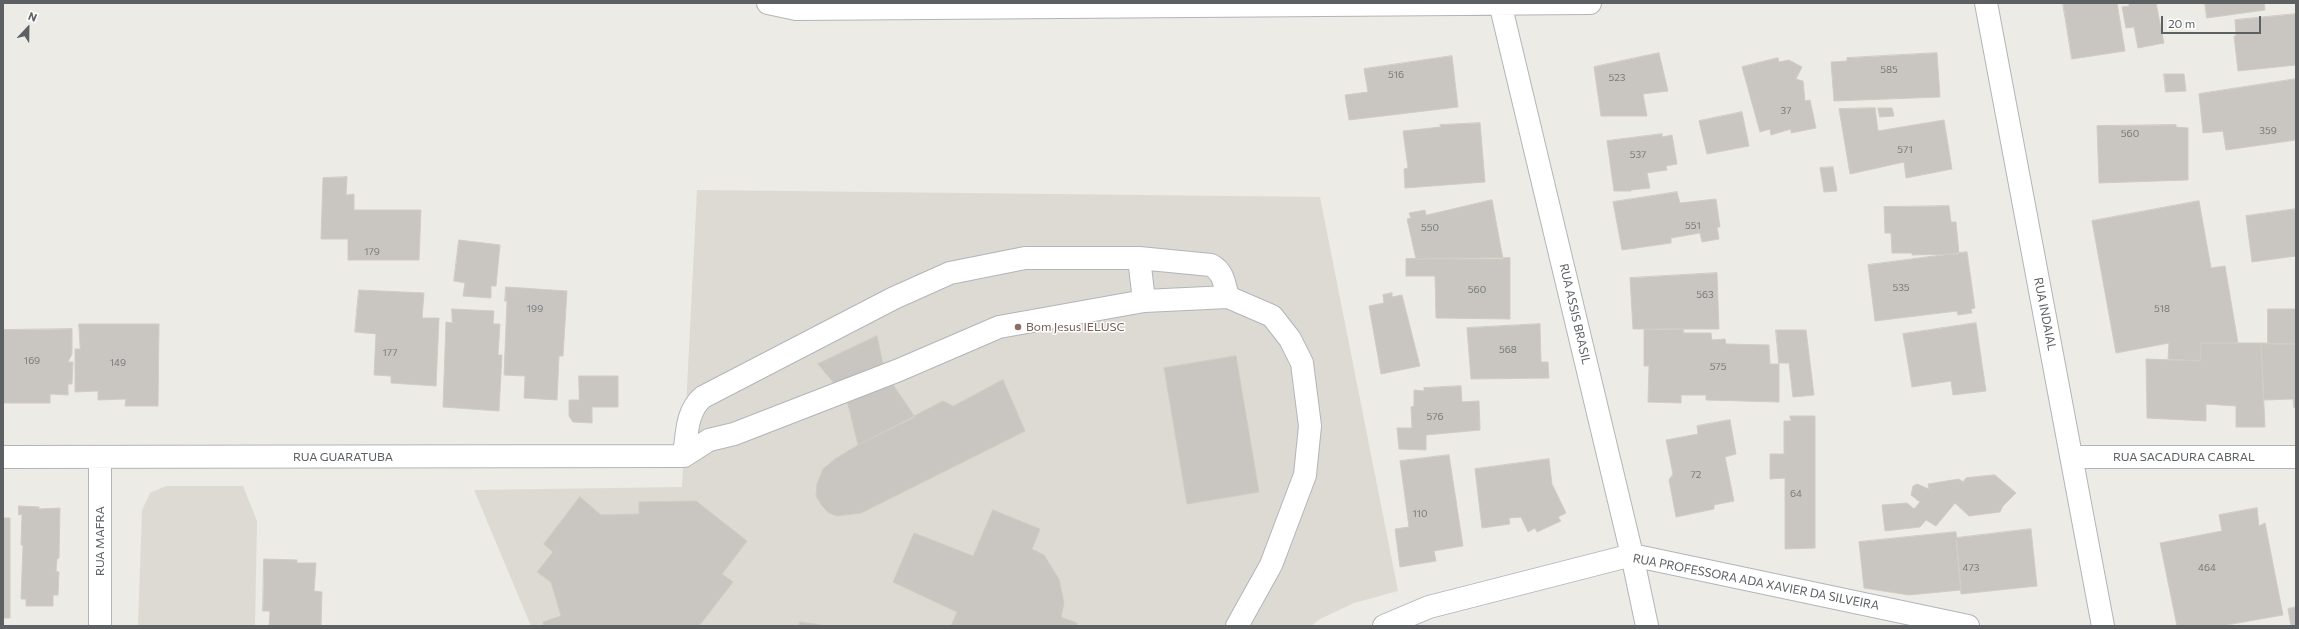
<!DOCTYPE html>
<html>
<head>
<meta charset="utf-8">
<style>
	body { margin:0 }
	#map { position:relative; width:2299px; height:629px; overflow:hidden; background:#edebe5; font-family:Commissioner,sans-serif }
	canvas { display:block }
	.frame { position:absolute; inset:0; border:4px solid #5c6063; pointer-events:none }
	.north { position:absolute; left:8px; top:8px; width:40px; height:40px; -webkit-text-stroke:3px #fff; paint-order:stroke; rotate:22deg; font-size:11px; font-weight:700; line-height:16px; text-align:center; color:#5c6063 }
	.north::after { content:''; display:block; margin:auto; width:14px; height:18px; background:#5c6063; clip-path:polygon(50% 0,100% 100%,50% 72%,0 100%) }
	.scale { position:absolute; left:2161px; top:16px; width:100px; height:18px; box-sizing:border-box; border:2px solid #5c6063; border-top:0; padding-left:5px; font-size:12px; line-height:14px; white-space:nowrap; color:#5c6063; -webkit-text-stroke:3px #fff; paint-order:stroke }
</style>
</head>
<body>
<div id="map">
<canvas width="2299" height="629"></canvas>
<div class="frame"></div>
<div class="north">N</div>
<div class="scale">20 m</div>
</div>
<script>
const ctx = document.querySelector('canvas').getContext('2d');
ctx.lineJoin = 'round';
function fillPath(path, color) { ctx.fillStyle = color; ctx.fill(path, 'evenodd'); }
function strokePath(path, color, width, dash) { ctx.strokeStyle = color; ctx.lineWidth = width; ctx.lineCap = dash ? 'butt' : 'round'; ctx.setLineDash(dash || []); ctx.stroke(path); }
function drawText(font, color, halo, rows, align = 'center') {
  ctx.font = font + ' Commissioner,sans-serif'; ctx.lineWidth = 3; ctx.setLineDash([]); ctx.textBaseline = 'middle'; ctx.strokeStyle = halo; ctx.fillStyle = color; for (const [text, x, y, turn = 0] of rows) {
    ctx.save(); ctx.translate(x, y); ctx.rotate((+turn || 0) * Math.PI / 180); ctx.textAlign = isNaN(turn) ? turn : align; if (halo) ctx.strokeText(text, 0, 0); ctx.fillText(text, 0, 0); ctx.restore();
  }
}
fillPath(new Path2D(`
	M697 190 1320 197 1398 591 1354 603 1320 619 1311 626H531L474 490 682 487Z
	M166 486H243L257 521 255 626H138L142 510 150 493Z`), '#dddad3');
const building = new Path2D(`
	M2063 3H2117L2125 51 2072 59Z
	M2129 3H2156L2164 43 2138 48 2134 27 2126 28 2122 7 2129 6Z
	M2205 3H2264L2265 10 2207 18Z
	M2296 14V65L2238 71 2234 36H2236L2235 20Z
	M1659 53 1668 91 1643 94 1647 116H1601L1594 67Z
	M1937 53 1940 97 1834 101 1831 62 1847 61V58Z
	M1452 56 1458 107 1349 120 1345 95 1368 92 1364 69Z
	M1778 58 1779 62 1789 60 1802 67 1796 79 1803 81 1805 101 1810 100 1816 128 1791 133V129L1771 135 1770 129 1760 132 1742 67Z
	M2164 74H2184L2186 91 2166 92Z
	M2296 79V140L2226 150 2223 131 2203 133 2199 94Z
	M1875 108 1878 131 1944 120 1952 169 1906 178 1904 162 1850 174 1839 109Z
	M1878 108H1892L1894 116 1880 117Z
	M1742 112 1749 146 1707 154 1699 121Z
	M1480 123 1485 182 1405 188 1404 169 1408 168 1403 131 1441 127 1440 125Z
	M2176 125V127L2188 128V180L2099 183 2097 126Z
	M1662 134V137L1672 135 1677 164 1666 166 1667 170 1647 173 1650 188 1631 190V191H1614L1607 141Z
	M1833 167 1837 191 1824 192 1820 168Z
	M347 177 346 195 354 194V210H421L419 260H348V239H321L323 178Z
	M1677 192 1680 203 1716 199 1720 227H1717L1719 239 1702 242 1700 233 1671 238V243L1622 250 1613 202Z
	M1492 200 1503 259H1416L1407 219 1411 218 1409 213 1425 210 1426 215Z
	M2199 201 2211 268 2225 266 2238 343H2201L2200 361 2168 359 2169 343 2116 353 2092 221Z
	M1949 206 1951 222H1956L1959 254 1912 255V253H1892L1891 233H1885L1884 207Z
	M2296 209V256L2252 262 2246 216Z
	M459 240 500 245 496 286H491V298L463 296 465 283 454 281Z
	M1967 252 1975 308 1971 309 1972 313 1958 315 1957 311 1875 321 1868 265Z
	M1510 258V319L1436 318 1435 276H1406V259Z
	M1717 273 1719 329H1633L1630 278Z
	M506 287 567 291 563 356H559L557 400 524 398 525 376 504 375 507 301H505Z
	M359 290 424 293 422 318H439L436 386 391 383V376L374 375 376 334 355 332Z
	M1392 293V297L1402 295 1420 366 1381 374 1369 306 1384 303 1383 295Z
	M452 309 494 311 493 324H500L498 355H502L499 411 443 407 446 322 452 323Z
	M2268 309H2296V344H2268Z
	M1976 323 1986 391 1953 395 1951 381 1912 387 1903 334Z
	M79 324H159L158 406H125L126 399 98 400V391L75 392V349H80Z
	M1540 324 1541 362H1548L1549 378 1471 379 1467 328Z
	M72 329V354L68 362H73L72 384H68V395L50 394V403H3V330Z
	M1683 329 1684 333H1711L1712 340 1725 339 1726 344 1769 345 1770 364H1779V402L1706 400V395H1681V403L1648 402 1649 366H1644V330Z
	M1776 330H1806L1814 395 1793 397 1789 363H1779Z
	M877 336 885 373 915 417 858 445 848 404 842 393 818 364Z
	M2201 343H2261L2265 427H2236V406L2206 404V421L2147 418 2146 359 2200 361Z
	M2261 343 2296 344V407L2294 408 2293 399 2264 400Z
	M1236 356 1259 492 1187 504 1164 368Z
	M579 376H618V407H592V423L573 422 569 416V400H579Z
	M1003 380 1025 431 861 513 837 516 829 513 823 507 816 496 817 484 823 469 835 459 858 445 943 401 953 406Z
	M1461 386 1462 402 1479 401 1480 430 1426 435V450L1399 449 1397 428H1412L1411 407 1414 406V390L1424 391V388Z
	M1790 416H1815V548L1785 549V478L1770 479V454H1784V421H1791Z
	M1730 420 1736 454 1725 457 1734 501 1714 505V509L1676 517 1669 480 1673 474 1666 440 1698 434 1697 426Z
	M1449 455 1463 546 1434 551 1436 561 1400 567 1395 529 1409 527 1400 461Z
	M1549 459 1552 484 1566 513 1558 517 1561 521 1537 532 1535 528 1528 532 1521 517 1509 518 1510 524 1482 528 1475 469Z
	M1995 475 2016 493 2003 506 2000 512 1969 516 1955 503 1936 526 1926 520 1920 527 1885 531 1882 505 1907 503 1914 509 1920 502 1911 495 1913 486 1917 484 1929 489 1928 484 1959 479 1963 482 1966 478Z
	M580 497 601 515 639 514V502L696 501 747 541 722 574 733 582 699 626H544L543 622 561 616 551 582 537 572 553 552 544 544Z
	M19 506 39 507V509L60 508 59 558 57 559 56 571 59 572 58 595H53V606H26V599H21L23 545H21L22 514 19 515Z
	M2257 508 2259 526 2265 523 2283 615 2221 626H2177L2160 543 2222 531 2219 515Z
	M993 510 1040 529 1032 549 1044 555 1059 579 1064 603 1061 617 1077 623 1076 626H951L957 612 893 582 914 533 973 556Z
	M3 518H10V618H3Z
	M2031 529 2037 586 1961 594 1956 538Z
	M1956 532 1961 590 1909 595 1864 588 1859 542Z
	M264 559 297 560V563H316L314 591 322 592 321 626H269L270 611H263Z
	M2296 607V626H2291L2288 609Z
	M800 622 827 626H799Z`);
fillPath(building, '#c9c6c1');
strokePath(building, '#d1ccc3', 1);
const minor = new Path2D(`
	M768 3 796 9 1590 3
	M1500 3 1632 555 1647 626
	M1986 3 2103 626
	M1139 258 1144 301
	M684 456 709 440 734 434 899 370 999 327 1144 301 1228 297 1272 316 1290 339 1302 363 1310 426 1305 475 1271 565 1237 626
	M684 456C687 435 686 411 703 397L894 298 950 273 1025 258H1139L1211 265C1224 272 1224 284 1228 297
	M3 457 684 456
	M2072 457H2296
	M100 626V457
	M1384 626 1429 607 1632 555 1968 626`);
strokePath(minor, '#b2b5b8', 24);
strokePath(minor, '#fff', 22);
for (const [x, y, r, color] of [
	[1018,327,4,"#8d6e63"]
]) { const dot = new Path2D(); dot.arc(x, y, r, 0, 2 * Math.PI); ctx.fillStyle = color; ctx.fill(dot); strokePath(dot, '#fff', 1.5); }
drawText('10px', '#777a7a', null, [
	["585",1889,70],
	["516",1396,75],
	["523",1617,78],
	["37",1786,111],
	["359",2268,131],
	["560",2130,134],
	["571",1905,150],
	["537",1638,155],
	["551",1693,226],
	["550",1430,228],
	["179",372,252],
	["535",1901,288],
	["560",1477,290],
	["563",1705,295],
	["199",535,309],
	["518",2162,309],
	["568",1508,350],
	["177",390,353],
	["169",32,361],
	["149",118,363],
	["575",1718,367],
	["576",1435,417],
	["72",1696,475],
	["64",1796,494],
	["110",1420,514],
	["473",1971,568],
	["464",2207,568]
]);
drawText('12px', '#5c6063', '#fff', [
	["RUA ASSIS BRASIL",1575,314,77],
	["RUA INDAIAL",2045,314,79],
	["RUA GUARATUBA",343,457],
	["RUA SACADURA CABRAL",2184,457],
	["RUA MAFRA",100,541,-90],
	["RUA PROFESSORA ADA XAVIER DA SILVEIRA",1756,582,11]
]);
drawText('12px', '#785e54', '#fff', [
	["Bom Jesus IELUSC",1026,327]
], 'left');
</script>
</body>
</html>
